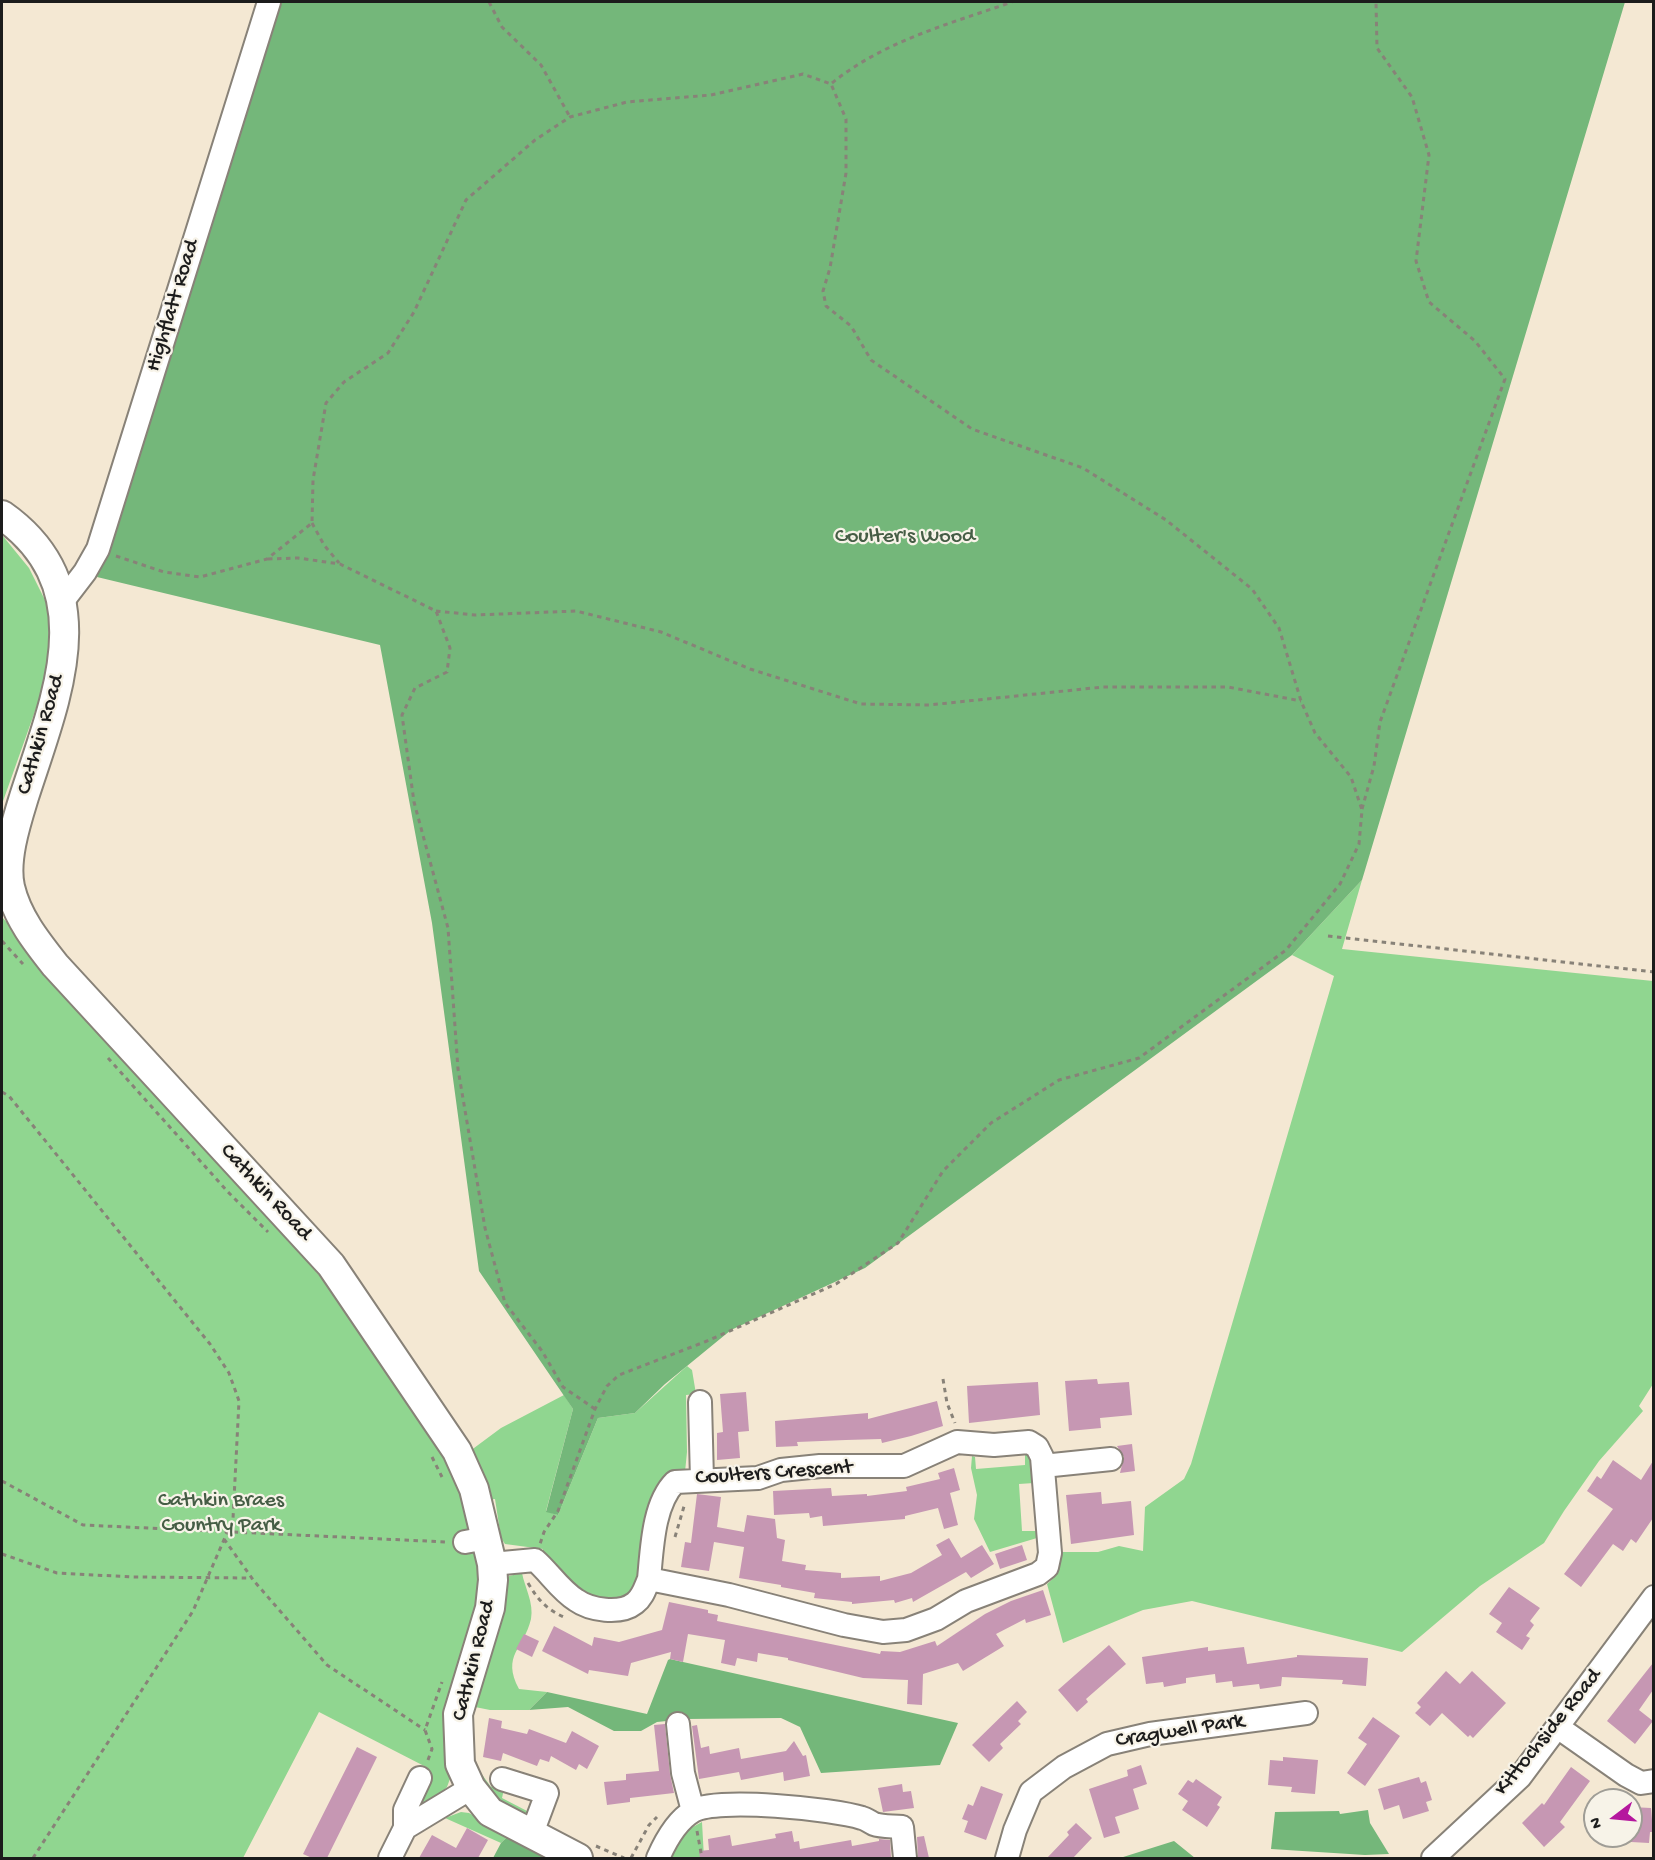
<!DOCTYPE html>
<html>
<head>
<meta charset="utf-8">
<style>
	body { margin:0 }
	#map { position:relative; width:1655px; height:1860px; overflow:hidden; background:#f4e8d3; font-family:"Gochi Hand",sans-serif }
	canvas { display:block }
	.frame { position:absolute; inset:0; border:3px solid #1c1c1c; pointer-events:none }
	.north { position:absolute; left:1583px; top:1788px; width:60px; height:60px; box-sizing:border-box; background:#f7f3e8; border:2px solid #9f9d96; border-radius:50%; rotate:254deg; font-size:16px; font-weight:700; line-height:24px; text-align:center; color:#1c1c1c }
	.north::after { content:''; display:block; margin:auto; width:21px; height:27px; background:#b5179e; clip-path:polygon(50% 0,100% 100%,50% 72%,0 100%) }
</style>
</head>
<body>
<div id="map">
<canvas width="1655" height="1860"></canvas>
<div class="frame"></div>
<div class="north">N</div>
</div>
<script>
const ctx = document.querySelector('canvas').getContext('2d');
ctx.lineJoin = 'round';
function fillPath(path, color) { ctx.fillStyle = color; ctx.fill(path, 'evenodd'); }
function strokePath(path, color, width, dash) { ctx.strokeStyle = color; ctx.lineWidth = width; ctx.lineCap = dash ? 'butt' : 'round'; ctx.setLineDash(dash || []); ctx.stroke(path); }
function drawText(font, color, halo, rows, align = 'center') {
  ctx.font = font + ' "Gochi Hand",sans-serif'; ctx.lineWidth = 4.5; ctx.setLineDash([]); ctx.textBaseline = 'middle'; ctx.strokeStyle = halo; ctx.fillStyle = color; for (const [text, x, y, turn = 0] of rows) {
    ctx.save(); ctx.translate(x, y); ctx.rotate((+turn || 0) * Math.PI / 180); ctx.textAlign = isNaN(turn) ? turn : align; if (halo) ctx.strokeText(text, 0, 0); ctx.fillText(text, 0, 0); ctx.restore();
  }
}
fillPath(new Path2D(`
	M2 535 29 568 50 610V669L2 804Z
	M1362 880 1342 949 1653 981V1384L1639 1406 1643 1411 1599 1461 1564 1511 1544 1543 1480 1586 1402 1652 1192 1601 1143 1610 1063 1643 1047 1584C1059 1574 1061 1568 1059 1552H1098L1119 1546 1143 1551 1145 1507 1184 1479 1191 1464 1334 976 1292 955Z
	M2 917 297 1249 370 1336 442 1449 476 1526 482 1597 449 1709 445 1747 451 1776 447 1787 440 1795 416 1810 428 1768 319 1712 243 1858H2Z
	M687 1366 692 1370 696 1394 686 1395 687 1452 685 1472 630 1596C583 1616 574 1574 542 1554L543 1549 505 1544 501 1538 495 1499 487 1500 470 1451 501 1428 564 1395 573 1409 546 1511 558 1515 598 1418 635 1413Z
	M1025 1451 1032 1454 1034 1483 1019 1484 1022 1531H1036L1037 1538 990 1552 974 1519 977 1495 971 1468 972 1456 975 1457 976 1469 1025 1465Z
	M522 1573C525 1588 534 1603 531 1619 524 1649 501 1655 519 1689L547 1692 529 1710H490L475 1707 505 1581 509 1576Z
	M473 1762 491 1787 495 1786 504 1789 502 1798 527 1811 533 1798 536 1815 509 1816 472 1771Z
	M461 1812 469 1813 508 1836 501 1843 445 1818Z
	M702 1822 704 1858H669L689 1829Z`), '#90d690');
fillPath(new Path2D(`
	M275 2H1625L1362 880 1292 955 865 1268 731 1330 665 1384 635 1413 598 1418 558 1515 546 1512 573 1409 479 1271 432 923 380 645 97 577Z
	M670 1659 683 1662 958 1723 940 1765 821 1773 800 1727 781 1718 686 1719 657 1722 641 1731H614L568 1707 529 1710 547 1692 647 1714 668 1660Z
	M1368 1810 1370 1823 1389 1854 1365 1855 1271 1849 1275 1812 1339 1811 1340 1814Z
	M508 1836 556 1858H493L501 1843Z
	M1174 1841 1195 1858H1120Z`), '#74b77a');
fillPath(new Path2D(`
	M1097 1379 1098 1384 1129 1382 1132 1415 1100 1418 1101 1428 1069 1431 1065 1381Z
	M1038 1382 1040 1415 969 1423 967 1386Z
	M746 1392 749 1431 738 1432 740 1458 717 1460V1433L723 1432 720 1394Z
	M937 1401 943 1426 911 1436 882 1443 881 1439 846 1440 797 1442 798 1446 776 1447 775 1421 868 1413V1419Z
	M1132 1444 1135 1471 1120 1473 1124 1457 1117 1446Z
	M1613 1460 1641 1480 1653 1461V1518L1636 1543 1631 1539 1623 1551 1613 1544 1581 1587 1564 1574 1613 1509 1587 1491 1597 1476 1601 1479Z
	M954 1468 960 1490 950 1493 958 1525 944 1529 938 1508 905 1516V1519L823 1526 822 1516 810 1518 809 1513 774 1515 773 1491 831 1488 832 1496 867 1494V1496L907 1491 906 1487 940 1479 938 1473Z
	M1101 1492 1102 1504 1131 1501 1134 1535 1071 1544 1066 1495Z
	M697 1494 721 1497 717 1527 744 1532 747 1515 775 1519 777 1538 785 1540 782 1561 806 1565 805 1570 841 1573V1578L880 1576V1581L911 1573 942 1555 936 1545 949 1538 961 1558 982 1545 994 1564 971 1578 966 1572 913 1602 912 1598 895 1603 894 1600 852 1604V1602L814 1598 815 1593 781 1587V1585L739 1578 744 1547 714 1542 709 1571 681 1567 685 1542 691 1543Z
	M1022 1545 1027 1560 1000 1569 995 1554Z
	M1509 1587 1540 1608 1530 1621 1534 1625 1526 1636 1530 1638 1522 1650 1496 1632 1502 1623 1489 1614Z
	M1043 1590 1051 1615 1026 1623 1025 1619 996 1634 1004 1646 963 1671 958 1663 923 1674 922 1705 907 1704 908 1680 863 1678 788 1660V1658L758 1653 757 1662 737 1658 735 1666 721 1663 725 1640 688 1634 683 1662 670 1659 671 1652 631 1663 628 1676 589 1670 588 1674 542 1651 554 1626 592 1646 594 1637 619 1642 662 1630 669 1602 708 1610V1613L718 1615 717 1621 880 1654 881 1651 900 1652 935 1641 937 1646 985 1614 1011 1601Z
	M524 1634 539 1641 532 1657 516 1649Z
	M1109 1645 1126 1664 1086 1699 1088 1702 1077 1712 1058 1690Z
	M1208 1647V1651L1244 1647 1247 1664 1297 1657V1655L1368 1658 1366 1686 1342 1684 1343 1680 1282 1677 1281 1686 1260 1689 1259 1684 1233 1687 1232 1681 1216 1683 1215 1674 1186 1678V1683L1164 1687 1163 1682 1146 1684 1142 1657Z
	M1653 1663V1690L1639 1710 1653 1721 1635 1744 1607 1721Z
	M1446 1671 1460 1684 1472 1671 1506 1703 1473 1738 1470 1735 1468 1737 1442 1713 1430 1726 1415 1713 1421 1707 1417 1703Z
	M1017 1701 1027 1712 1018 1721 1021 1724 1000 1744 1003 1748 989 1762 972 1745Z
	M1373 1717 1400 1736 1365 1786 1347 1773 1367 1744 1358 1738Z
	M489 1718 502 1721 501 1728 527 1734 529 1729 566 1743 572 1731 599 1746 587 1769 579 1764 576 1770 551 1756 549 1762 540 1759 537 1766 503 1753 501 1761 483 1757Z
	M665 1724 670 1774 674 1793 630 1798V1802L607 1805 604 1782 626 1780V1774L659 1771 654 1725Z
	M697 1725 701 1748 709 1746 710 1754 739 1748 741 1759 786 1751 794 1741 803 1756 806 1755 810 1776 784 1781 783 1772 741 1780 739 1772 699 1779 692 1726Z
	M357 1747 377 1757 327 1858H312L303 1854Z
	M1283 1757 1318 1760 1315 1794 1291 1792 1292 1787 1268 1785 1270 1760 1283 1761Z
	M1141 1765 1147 1784 1133 1789 1139 1809 1115 1817 1120 1833 1104 1838 1089 1789 1128 1776 1127 1770Z
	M1571 1767 1590 1781 1560 1822 1565 1827 1544 1847 1522 1823 1542 1803 1544 1805Z
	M1419 1777 1421 1783 1426 1781 1432 1800 1426 1802 1429 1811 1403 1819 1399 1805 1384 1810 1378 1789Z
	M1196 1779 1222 1797 1217 1805 1220 1807 1207 1827 1182 1810 1188 1801 1178 1794 1188 1780 1193 1783Z
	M902 1784 903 1792 911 1791 914 1808 883 1812 878 1788Z
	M981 1786 1003 1794 986 1840 964 1832 968 1821 962 1819 968 1804 973 1806Z
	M1631 1807 1651 1808 1653 1832H1650L1649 1843 1631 1842Z
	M1076 1823 1092 1838 1073 1858H1047L1069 1835 1067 1832Z
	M467 1828 488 1840 478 1858H419L432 1835 456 1848Z
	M792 1831 794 1842 799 1841 800 1849 851 1840 852 1846 879 1841V1839L890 1840 891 1858H700L699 1851 709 1850 708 1839 730 1835 732 1846 776 1838 775 1834Z
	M924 1836 929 1858H918L917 1837Z`), '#c697b3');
const minor = new Path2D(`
	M62 602 85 572 98 549 269 2
	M700 1402 702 1480
	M1043 1466 1111 1459
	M465 1542 487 1538
	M492 1564 535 1560C549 1572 560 1590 576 1600 590 1610 620 1615 635 1603 643 1597 645 1588 649 1579L729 1595 844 1625 883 1632 906 1630 936 1619 966 1601 1038 1574 1047 1567 1050 1553 1042 1457 1037 1447 1029 1442 994 1445 957 1442 904 1466H820L781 1470 758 1478 675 1482C653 1504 652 1549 649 1579
	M678 1724 683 1773 693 1811
	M1559 1728 1626 1775 1641 1783 1654 1781
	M502 1779 547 1793 531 1836
	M405 1828V1810L420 1778
	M390 1858 405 1828 471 1788
	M658 1858C665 1842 676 1821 693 1811 716 1797 834 1809 862 1818 866 1819 870 1822 874 1824 882 1827 893 1826 902 1827L905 1858
	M1007 1858 1015 1830 1031 1792 1064 1767 1107 1744 1150 1734 1306 1713
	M1433 1858 1520 1777 1654 1597`);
const major = new Path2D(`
	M2 515C106 588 55 700 24 797 16 823 4 860 10 887 17 917 36 941 55 965L331 1265 457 1451 474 1489 492 1564 493 1580 490 1608 458 1714 460 1764 471 1788 490 1812 578 1858`);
strokePath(minor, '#888278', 26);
strokePath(major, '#888278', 32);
strokePath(new Path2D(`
	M489 2 502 27 541 65 570 117
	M832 83C884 41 949 24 1012 2
	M312 523 324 545 339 563
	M116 556 164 572 200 577 267 559 312 523 313 480 326 403 344 382 388 353 414 312 466 200 535 140 570 117 627 102 711 95 803 74 831 84 846 119V173L830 268 823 291 826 306 851 326 871 360 972 429 1083 468 1166 520 1252 589 1279 628 1301 701 1315 733 1351 777 1362 810 1359 844 1340 884 1286 950 1139 1058 1059 1080 991 1123 943 1171 898 1243 836 1284 707 1341 619 1375 607 1386 595 1409 558 1511 544 1532 540 1544
	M268 559 298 558 340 564 436 611 450 648 447 672 415 688 402 715 414 802 448 928 458 1069 485 1228 505 1303 542 1351 563 1387 595 1409
	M436 611 475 615 576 611 661 632 750 669 861 704 929 705 1103 687H1228L1301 701
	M1362 809 1374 766 1380 722 1505 379 1475 341 1429 302 1416 261 1429 155 1412 97 1377 48 1376 2
	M1328 936 1654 972
	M2 941 23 964
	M108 1058 228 1192 268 1232
	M2 1092 9 1096 210 1344 229 1373 239 1401 233 1519 193 1611 33 1858
	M943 1379 947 1403 955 1423
	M432 1457 442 1477
	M2 1481 83 1525 447 1542
	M675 1537 685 1503
	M224 1539 254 1581 327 1665 425 1730
	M2 1554 57 1573 133 1577 252 1578
	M528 1583C538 1600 547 1610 566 1618
	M428 1760 432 1749 425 1730 442 1682
	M697 1831 702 1858
	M596 1846 624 1858
	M631 1858 649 1825 657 1817`), '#888278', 3, [4.5, 4.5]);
strokePath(minor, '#fff', 22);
strokePath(major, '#fff', 28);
drawText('22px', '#1c1c1c', '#f7f3e8', [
	["Highflatt Road",174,306,-73],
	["Cathkin Road",42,735,-74],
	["Cathkin Road",265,1193,47],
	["Coulters Crescent",774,1474,-4],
	["Cathkin Road",475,1661,-76],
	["Cragwell Park",1180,1732,-9],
	["Kittochside Road",1549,1733,-51]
]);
drawText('22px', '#455d45', '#f7f3e8', [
	["Coulter's Wood",905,538],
	["Cathkin Braes",221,1502],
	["Country Park",221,1527]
]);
</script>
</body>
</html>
